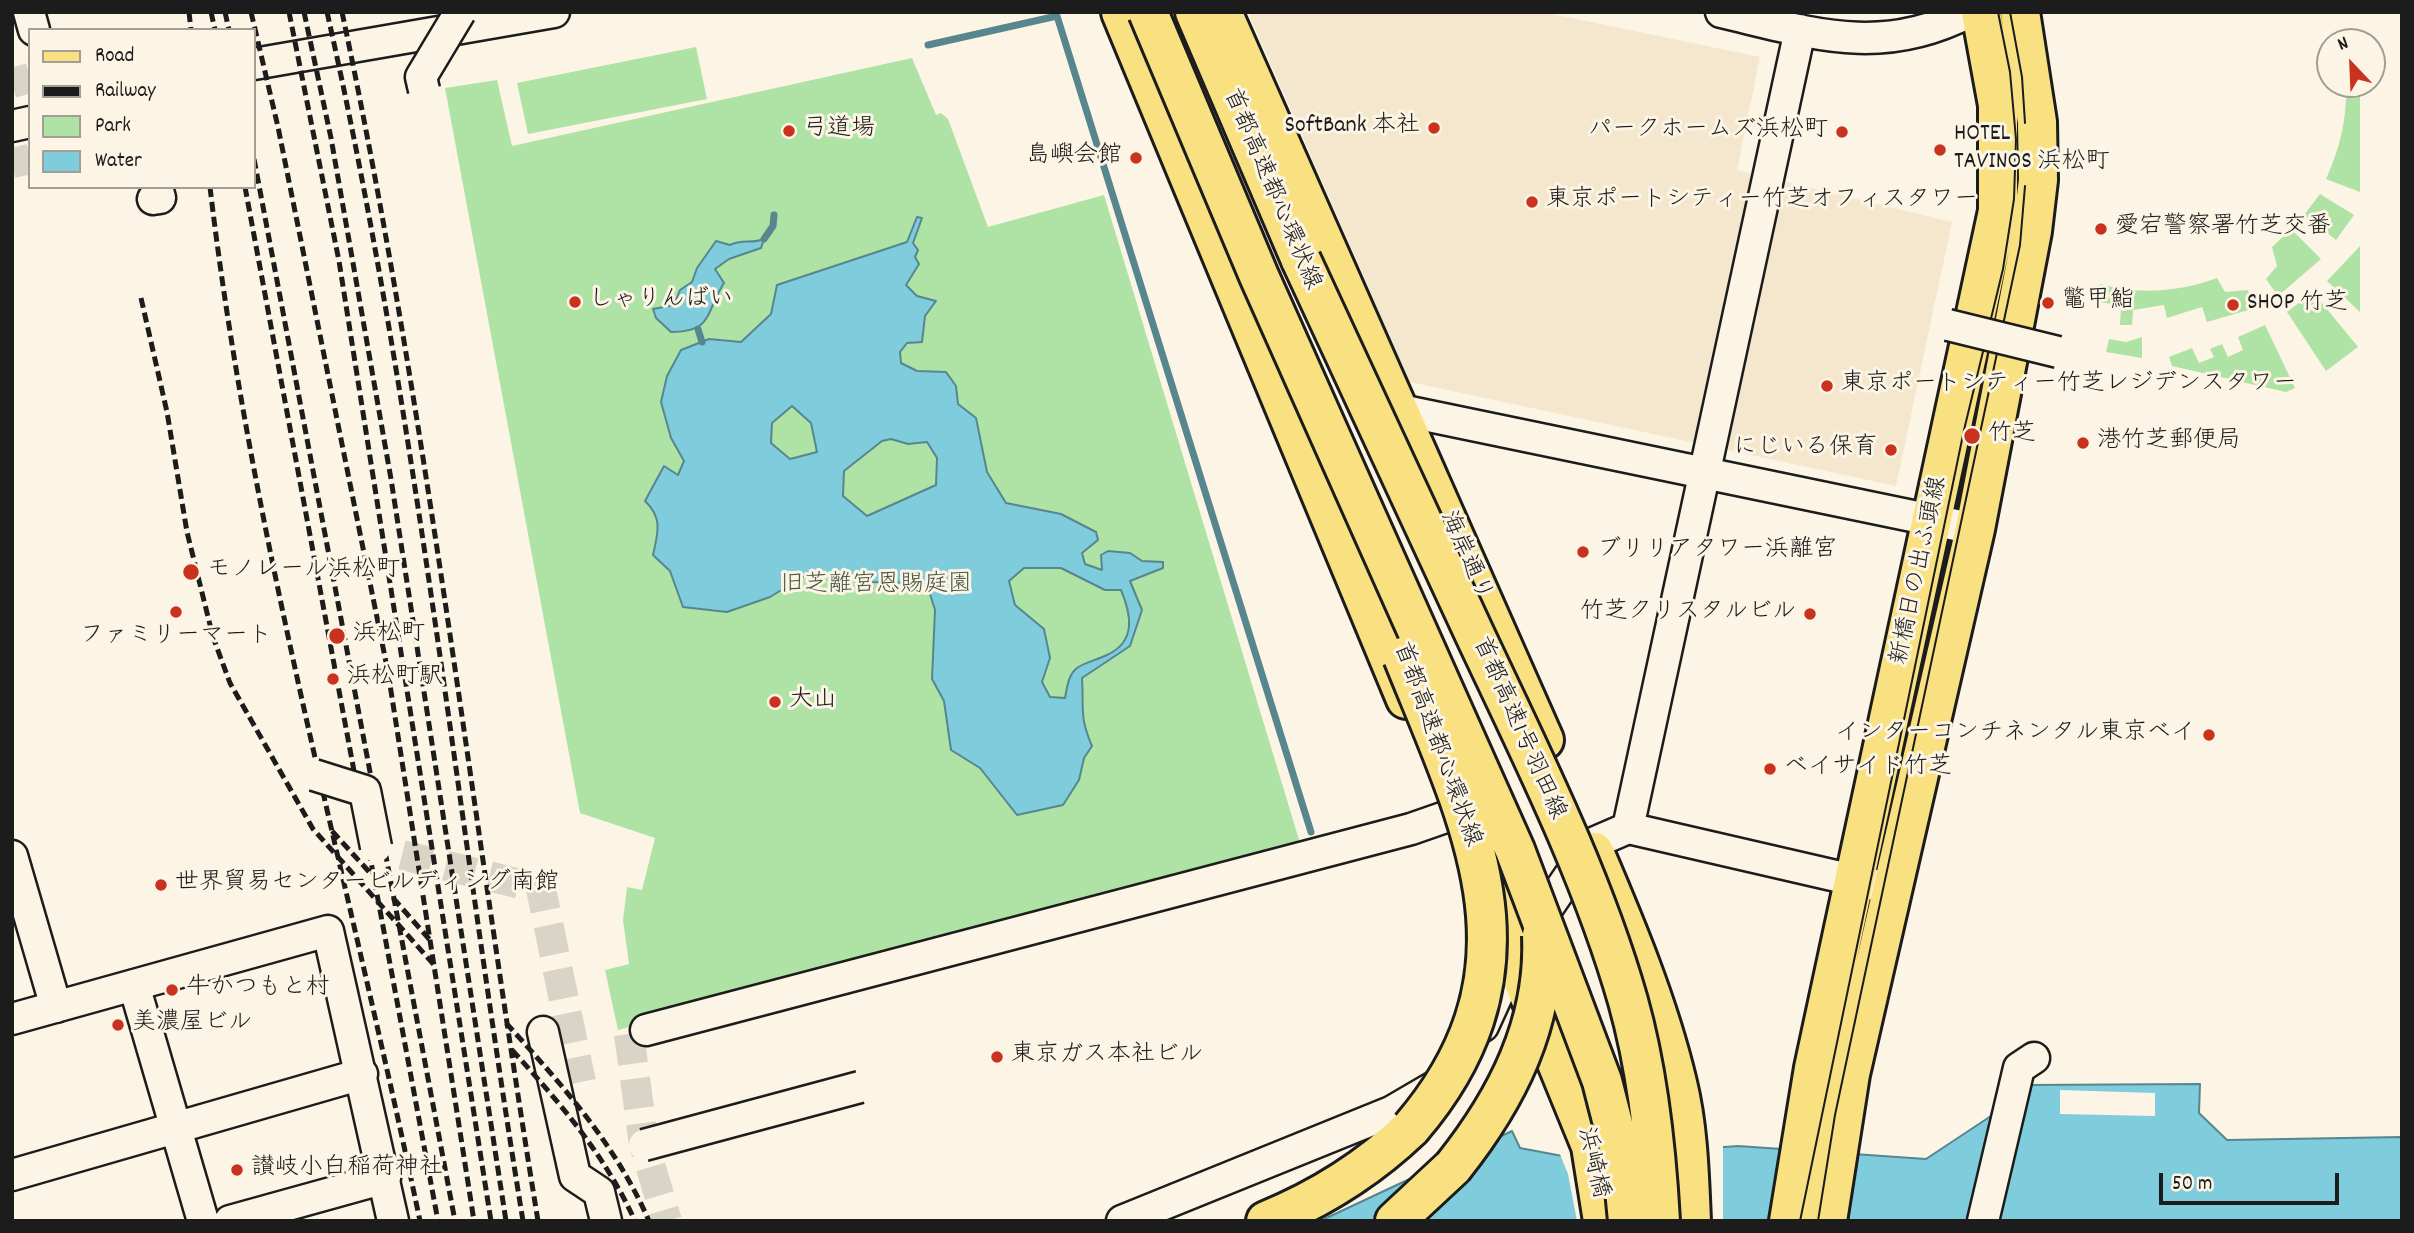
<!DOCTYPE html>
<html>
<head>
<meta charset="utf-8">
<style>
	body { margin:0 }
	#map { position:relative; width:2414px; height:1233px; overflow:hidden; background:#fcf5e5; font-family:Dekko,sans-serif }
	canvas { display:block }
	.frame { position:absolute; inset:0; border:14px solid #1c1c1c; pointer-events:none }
	.legend { position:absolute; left:28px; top:28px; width:228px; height:161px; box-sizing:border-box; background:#fcf5e5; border:2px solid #a29e95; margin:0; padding:9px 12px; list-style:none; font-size:21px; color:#1c1c1c }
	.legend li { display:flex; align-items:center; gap:14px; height:35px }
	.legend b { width:35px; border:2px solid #a29e95 }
	.north { position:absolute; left:2316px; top:28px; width:70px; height:70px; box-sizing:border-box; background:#fcf5e5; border:2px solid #a29e95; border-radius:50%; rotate:337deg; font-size:19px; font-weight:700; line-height:28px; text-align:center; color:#1c1c1c }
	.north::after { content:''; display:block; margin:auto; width:24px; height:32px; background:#c8321e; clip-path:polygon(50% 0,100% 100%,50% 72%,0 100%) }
	.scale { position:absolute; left:2159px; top:1173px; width:180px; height:32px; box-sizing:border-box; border:4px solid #1c1c1c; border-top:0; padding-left:9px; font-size:21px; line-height:24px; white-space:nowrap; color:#1c1c1c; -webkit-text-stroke:5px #fcf5e5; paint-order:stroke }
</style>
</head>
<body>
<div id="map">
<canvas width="2414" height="1233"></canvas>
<div class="frame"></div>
<ul class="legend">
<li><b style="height:9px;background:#f9e181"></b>Road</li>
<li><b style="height:9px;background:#1c1c1c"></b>Railway</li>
<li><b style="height:19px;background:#aee3a5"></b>Park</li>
<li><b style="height:19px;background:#7eccdc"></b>Water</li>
</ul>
<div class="north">N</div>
<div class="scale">50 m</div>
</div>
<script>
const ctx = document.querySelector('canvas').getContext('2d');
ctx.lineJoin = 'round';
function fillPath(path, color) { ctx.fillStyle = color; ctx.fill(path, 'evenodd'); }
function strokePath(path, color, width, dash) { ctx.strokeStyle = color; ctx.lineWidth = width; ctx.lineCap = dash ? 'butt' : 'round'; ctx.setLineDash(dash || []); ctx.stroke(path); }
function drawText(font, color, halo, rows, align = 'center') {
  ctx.font = font + ' Dekko,"Klee One",sans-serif'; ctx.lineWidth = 6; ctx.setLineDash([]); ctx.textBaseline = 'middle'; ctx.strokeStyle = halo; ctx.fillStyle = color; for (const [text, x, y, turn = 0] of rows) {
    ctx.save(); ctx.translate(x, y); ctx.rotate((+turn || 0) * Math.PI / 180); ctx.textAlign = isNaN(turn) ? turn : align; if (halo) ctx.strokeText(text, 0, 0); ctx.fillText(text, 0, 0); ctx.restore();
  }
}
fillPath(new Path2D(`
	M1248 12H1543L1760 57 1737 170 1952 222 1896 486 1410 382Z`), '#f4e7ce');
fillPath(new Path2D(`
	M696 47 707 99 528 134 517 83Z
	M912 58 936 115 941 113 948 119 988 227 1104 195 1300 843 618 1030 605 970 629 964 623 920 627 887 642 890 655 838 580 813 445 88 497 80 512 146Z
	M2346 86 2360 87V192L2326 179C2340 148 2347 119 2346 86Z
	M2320 194 2354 215 2336 240 2304 215Z
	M2291 229 2321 259 2278 296 2266 279 2277 266 2272 247Z
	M2360 246V312L2327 281Z
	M2217 278 2225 292 2248 290 2255 308 2207 322 2202 307 2167 318 2164 305 2133 310 2132 325H2120L2121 305 2097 302 2100 284C2140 295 2178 292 2217 278Z
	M2313 292 2358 347 2326 371 2287 312Z
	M2265 325 2295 388 2286 392 2172 366 2169 357 2192 348 2199 363 2214 357 2210 349 2222 344 2228 357 2243 350 2238 337Z
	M2142 337V358L2106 352 2109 339 2126 342Z`), '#aee3a5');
const water = new Path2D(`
	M917 217 922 218 913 243 918 250 915 257 919 264 906 285 917 296 936 301 925 316 922 342 907 343 900 352 901 363 917 371 946 372 956 386 958 404 976 418 987 472 1006 503 1061 514 1096 532 1098 540 1082 553 1085 564 1102 570 1101 555 1108 551 1130 553 1142 561 1163 562V568L1130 581 1142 610 1130 646 1082 678C1084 708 1079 716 1092 746L1084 758 1079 780 1063 805 1017 815 980 768 951 750 944 701 932 679 935 610 929 591 915 583 869 582 819 572 806 575 770 597 727 612 683 607 670 571 653 555C658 533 663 518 645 501L664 466 678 475 684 461 671 438 661 402 667 376 681 350 709 339 741 342 771 314 777 285 907 242ZM792 406 811 423 817 452 790 459 771 443 772 423ZM891 439 908 444 927 442 937 458 936 485 867 516 843 496 844 471 882 441ZM1024 568H1061L1105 590H1121C1131 614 1137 641 1107 655 1097 660 1085 662 1077 668 1068 675 1067 688 1065 698L1050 697 1042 682 1050 658 1044 629 1015 605 1009 581Z
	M764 239 761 248 729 259 715 269 724 283C705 313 713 332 671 332L656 318 653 309 674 305 680 290 692 282 697 268 716 241 730 245C742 239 752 244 764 239Z
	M2200 1084 2199 1113 2227 1140 2402 1137V1221H1320L1512 1131 1520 1148 1573 1158 1738 1146 1926 1159 1997 1112 2026 1085Z`);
fillPath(water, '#7eccdc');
strokePath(water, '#57868f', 2);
fillPath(new Path2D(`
	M2060 1090 2155 1093V1116L2060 1114Z
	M1723 1143V1221H1577L1568 1174 1559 1152 1573 1154Z`), '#fcf5e5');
strokePath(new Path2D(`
	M928 45 1057 16 1311 832
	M764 239 773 226 774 215
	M698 329 702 342`), '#57868f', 7);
strokePath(new Path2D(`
	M12 83 30 78
	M12 163 30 159
	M402 855 541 889 581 1082
	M629 1034 644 1145 667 1221`), '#dad4c7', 30, [30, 15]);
const minor = new Path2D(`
	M29 12 34 30
	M1721 12C1811 33 1881 58 1969 12
	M254 64 554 12
	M12 126 30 122
	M153 199 160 198 157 187
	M1400 410 1975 529
	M1628 828 1800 30
	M12 856 56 1007
	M134 985 203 1221
	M12 1019 328 931 393 1221
	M1483 1026 1515 956 1591 844 1628 828 1875 885
	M646 1030 1411 829 1454 814
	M543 1032 575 1176 599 1192 606 1221
	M12 1175 362 1074
	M230 1221 385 1178
	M1122 1221 1391 1112 1439 1084
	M1983 1221 2019 1068 2034 1058`);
const major = new Path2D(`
	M1121 12 1406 699
	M1222 12 1544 740
	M1594 852C1626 927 1658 1003 1677 1083 1688 1128 1689 1175 1691 1221
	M1485 887 1591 1146 1603 1221
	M1789 1221 1814 1068 1998 211V105L1981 12
	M1827 1221 1850 1074 1975 529 2032 231 2038 180 2037 122 2020 12`);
const highway = new Path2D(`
	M1195 12 1301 260
	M1266 1221C1320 1199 1369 1168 1411 1128
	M1395 1221 1453 1167`);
strokePath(minor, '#1c1c1c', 35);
strokePath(major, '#1c1c1c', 44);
strokePath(highway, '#1c1c1c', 44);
strokePath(minor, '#fcf5e5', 30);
strokePath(major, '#f9e181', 38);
strokePath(highway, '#f9e181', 38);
strokePath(new Path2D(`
	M2010 12 2022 77 2025 123
	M1800 1221 1964 430 2003 269 2014 199 2016 139 2010 72 1998 12
	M1818 1221 1835 1115 2020 245 2025 186`), '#1c1c1c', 2);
strokePath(new Path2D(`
	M189 12 191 30
	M211 12 215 30
	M225 12 229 30
	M251 12 278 127 388 672 474 1221
	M289 12 339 261 491 1221
	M304 12 331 138 391 479 506 1221
	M327 12C417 410 457 818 523 1221
	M342 12C427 412 472 818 538 1221
	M254 159 455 1221
	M210 187C251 537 348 876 420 1221
	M245 187 438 1221
	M141 298 167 412 187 532 213 637 230 683 313 829 436 967
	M332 831 372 875
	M393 898 430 940
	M506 1023C562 1085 615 1143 649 1221
	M512 1050C560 1103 605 1155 635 1221`), '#1c1c1c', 5, [10, 5]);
const minorBridge = new Path2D(`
	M424 90 421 77 460 12
	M1948 325 2058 352
	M314 775 365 791 376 847
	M644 1145 860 1087`);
const highwayBridge = new Path2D(`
	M1148 12 1259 276 1515 850 1602 1081 1622 1159 1628 1221
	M1301 260C1359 385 1417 510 1475 635 1531 754 1592 875 1628 1001 1648 1072 1656 1147 1660 1221
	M1403 657C1471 826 1548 968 1411 1128
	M1453 1167C1507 1099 1546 1023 1542 935`);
strokePath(minorBridge, '#1c1c1c', 35, []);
strokePath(highwayBridge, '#1c1c1c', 44, []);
strokePath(minorBridge, '#fcf5e5', 30);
strokePath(highwayBridge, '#f9e181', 38);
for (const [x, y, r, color] of [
	[1434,128,7,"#c8321e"],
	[789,131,7,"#c8321e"],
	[1842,132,7,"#c8321e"],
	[1940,150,7,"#c8321e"],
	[1136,158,7,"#c8321e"],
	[1532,202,7,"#c8321e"],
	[2101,229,7,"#c8321e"],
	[575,302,7,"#c8321e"],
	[2048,303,7,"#c8321e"],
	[2233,305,7,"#c8321e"],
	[1827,386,7,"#c8321e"],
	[1972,436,9,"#c8321e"],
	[2083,443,7,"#c8321e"],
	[1891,450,7,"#c8321e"],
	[1583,552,7,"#c8321e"],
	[191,572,9,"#c8321e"],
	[176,612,7,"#c8321e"],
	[1810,614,7,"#c8321e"],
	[337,636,9,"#c8321e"],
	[333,679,7,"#c8321e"],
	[775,702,7,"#c8321e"],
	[2209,735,7,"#c8321e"],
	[1770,769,7,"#c8321e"],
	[161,885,7,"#c8321e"],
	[172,990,7,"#c8321e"],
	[118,1025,7,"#c8321e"],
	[997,1057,7,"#c8321e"],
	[237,1170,7,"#c8321e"]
]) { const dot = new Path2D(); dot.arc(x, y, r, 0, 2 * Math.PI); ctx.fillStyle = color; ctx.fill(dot); strokePath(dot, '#fcf5e5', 2.5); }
drawText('24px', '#1c1c1c', '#fcf5e5', [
	["SoftBank 本社",1420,128,"right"],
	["弓道場",803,131],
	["パークホームズ浜松町",1828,132,"right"],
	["HOTEL",1954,136],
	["TAVINOS 浜松町",1954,164],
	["島嶼会館",1122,158,"right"],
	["東京ポートシティー竹芝オフィスタワー",1546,202],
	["愛宕警察署竹芝交番",2115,229],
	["しゃりんばい",589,302],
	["鼈甲鮨",2062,303],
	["SHOP 竹芝",2247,305],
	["東京ポートシティー竹芝レジデンスタワー",1841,386],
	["竹芝",1988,436],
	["港竹芝郵便局",2097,443],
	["にじいる保育",1877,450,"right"],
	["ブリリアタワー浜離宮",1597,552],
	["モノレール浜松町",207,572],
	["竹芝クリスタルビル",1796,614,"right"],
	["浜松町",353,636],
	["ファミリーマート",176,638,"center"],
	["浜松町駅",347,679],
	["大山",789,702],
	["インターコンチネンタル東京ベイ",2195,735,"right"],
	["ベイサイド竹芝",1784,769],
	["世界貿易センタービルディング南館",175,885],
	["牛かつもと村",186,990],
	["美濃屋ビル",132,1025],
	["東京ガス本社ビル",1011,1057],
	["讃岐小白稲荷神社",251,1170]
], 'left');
drawText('24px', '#1c1c1c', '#fcf5e5', [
	["首都高速都心環状線",1270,190,67],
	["海岸通り",1464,557,66],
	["新橋日の出ふ頭線",1921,571,-78],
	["首都高速1号羽田線",1517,729,66],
	["首都高速都心環状線",1435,745,70],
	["浜崎橋",1591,1163,77]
]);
drawText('24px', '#485845', '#fcf5e5', [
	["旧芝離宮恩賜庭園",876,587]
]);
</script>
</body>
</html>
